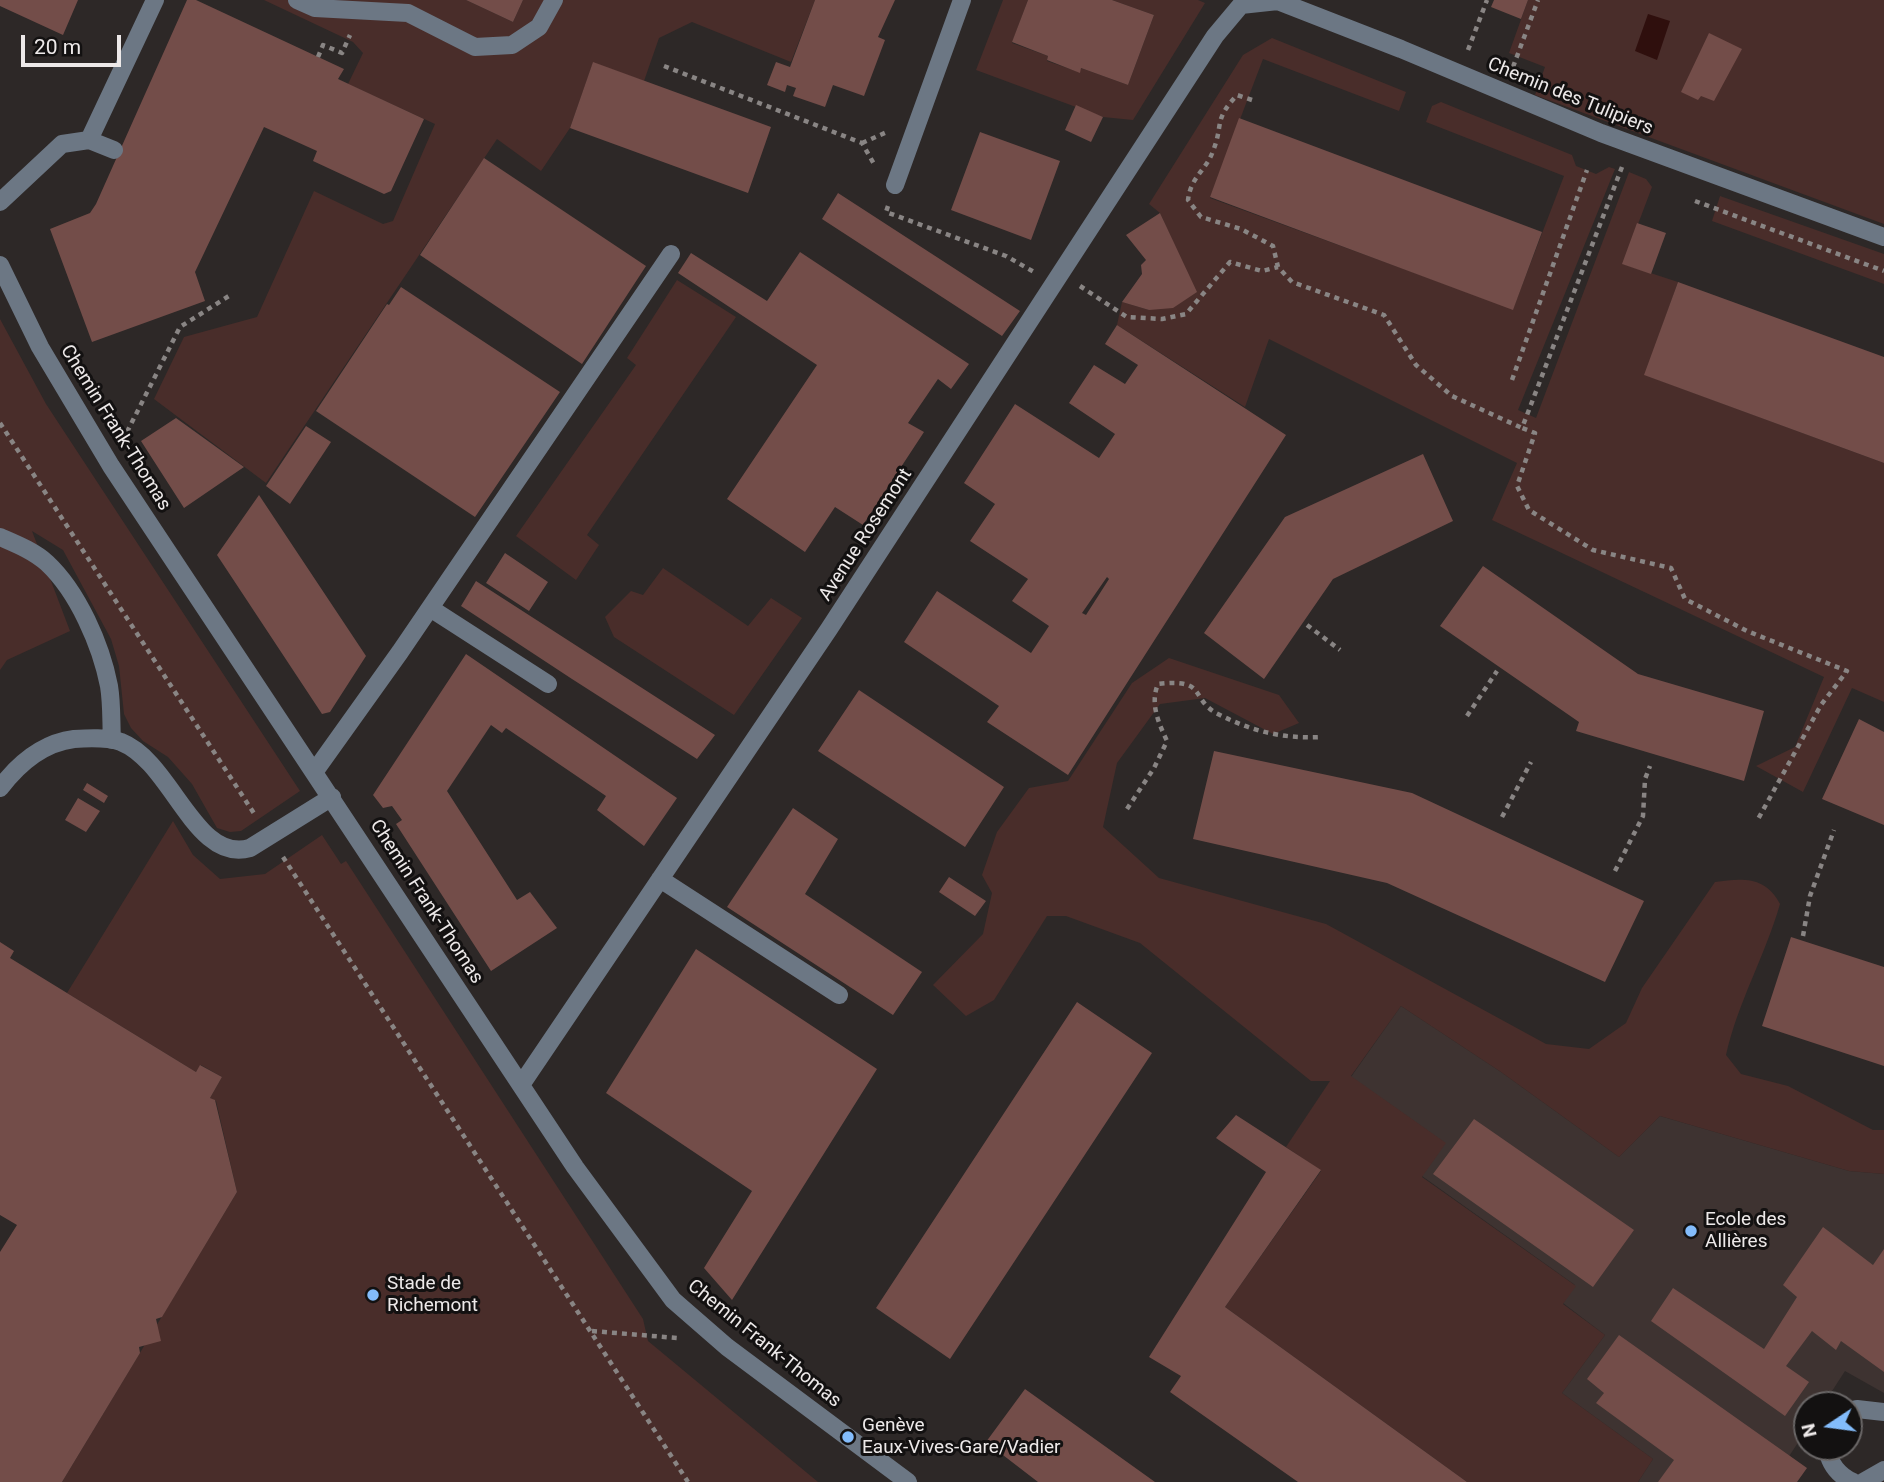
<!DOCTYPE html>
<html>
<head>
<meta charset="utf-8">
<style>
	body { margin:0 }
	#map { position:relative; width:1884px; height:1482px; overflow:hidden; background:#2d2827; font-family:Roboto,sans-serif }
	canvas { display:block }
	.north { position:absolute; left:1793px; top:1391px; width:70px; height:70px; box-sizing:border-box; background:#131111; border:2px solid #6a6767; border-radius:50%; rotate:257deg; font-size:19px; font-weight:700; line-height:28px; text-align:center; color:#ede9e9 }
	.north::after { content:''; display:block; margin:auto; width:24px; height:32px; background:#83bcfb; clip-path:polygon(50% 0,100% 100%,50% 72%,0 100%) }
	.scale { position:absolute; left:21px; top:35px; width:100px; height:32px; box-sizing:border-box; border:4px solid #ede9e9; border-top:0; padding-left:9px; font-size:21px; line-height:24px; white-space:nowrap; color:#ede9e9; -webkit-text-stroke:5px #131111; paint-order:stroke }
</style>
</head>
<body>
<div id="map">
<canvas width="1884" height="1482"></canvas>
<div class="north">N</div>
<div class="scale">20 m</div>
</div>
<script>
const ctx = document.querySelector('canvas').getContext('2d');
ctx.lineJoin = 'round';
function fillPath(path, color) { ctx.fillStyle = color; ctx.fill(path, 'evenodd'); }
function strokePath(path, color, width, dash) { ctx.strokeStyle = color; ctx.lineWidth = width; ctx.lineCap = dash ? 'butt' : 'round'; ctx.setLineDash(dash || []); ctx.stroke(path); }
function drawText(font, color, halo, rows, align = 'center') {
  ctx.font = font + ' Roboto,sans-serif'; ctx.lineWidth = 6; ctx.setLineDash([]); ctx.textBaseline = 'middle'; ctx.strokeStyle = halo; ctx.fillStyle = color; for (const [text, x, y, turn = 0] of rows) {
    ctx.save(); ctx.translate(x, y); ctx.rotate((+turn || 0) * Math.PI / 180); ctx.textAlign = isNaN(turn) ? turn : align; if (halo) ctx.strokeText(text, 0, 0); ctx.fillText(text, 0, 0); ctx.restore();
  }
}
fillPath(new Path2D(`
	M1401 1006 1501 1072 1619 1157 1660 1116 1849 1171 1884 1174V1393L1845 1371 1823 1405H1807V1429L1772 1482H1638L1653 1459 1562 1393 1605 1335 1563 1303 1575 1285 1422 1176 1445 1143 1351 1077Z`), '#3e3331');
fillPath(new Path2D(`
	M264 0H466L513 22 523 0H815L791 62 692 22 659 38 644 81 593 63 570 128 541 171 497 139 266 483 154 399 184 337 257 317 314 191 383 224 393 221 435 124 348 84 363 53 353 42Z
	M1003 0H1028L1012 43 1048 56 1047 61 1079 72 1081 68 1128 85 1154 15 1112 0H1198L1205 3 1133 120 1103 117 976 70Z
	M1528 0H1884V224L1535 95 1545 67 1509 53Z
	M1272 38 1406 92 1399 111 1263 59 1210 198 1513 309 1564 176 1426 122 1432 106 1441 102 1572 155 1576 166 1596 174 1609 167 1615 169 1518 410 1536 418 1629 172 1646 179 1652 187 1623 264 1678 282 1645 375 1884 463V702L1852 688 1803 792 1756 766 1795 747 1824 677 1492 520 1517 463 1269 339 1245 407 1117 325 1122 302 1149 310 1177 251 1160 213 1149 204 1243 55Z
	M1720 196 1884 254V284L1712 221Z
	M677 280 736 317 587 535 599 545 576 580 516 536 636 365 627 358Z
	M0 319 46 404 300 791 241 831 230 832 217 828 192 784 168 757 143 741 131 728 124 714 119 666 111 639 63 550 32 531 70 631 7 660 0 670Z
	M663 568 748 626 771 598 802 618 734 715 614 637 605 617 631 591 643 595Z
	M1169 658 1279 695 1299 723 1273 734 1205 698 1160 704 1117 763 1103 827 1159 878 1326 924 1546 1044 1589 1049 1626 1023 1642 988 1715 882C1742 878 1766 876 1780 904 1765 956 1738 1002 1726 1055L1741 1074 1788 1086 1873 1130H1884V1174L1849 1171 1660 1116 1619 1157 1501 1072 1401 1006 1351 1076 1446 1143 1422 1177 1576 1286 1563 1304 1605 1335 1562 1393 1653 1459 1638 1482H1467L1225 1307 1321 1171 1286 1147 1330 1081H1311L1140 943 1066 916H1047L994 1000 966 1016 933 985 983 934 992 893 982 875 997 832 1029 788 1068 781 1132 683Z
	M173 821 193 855 220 879 265 874 322 835 341 864 346 861 643 1319 648 1341 818 1482H62L237 1192 216 1101 210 1098 222 1077 201 1065 196 1072 67 993Z`), '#492d2a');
fillPath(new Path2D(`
	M1648 14 1670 21 1657 60 1635 51Z`), '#2f0f0d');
fillPath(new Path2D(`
	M0 0H78L63 35 0 6Z
	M187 0H196L344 69 338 79 424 119 391 191 384 194 313 161 317 151 264 127 195 272 205 301 92 342 50 229 90 213 96 204Z
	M466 0H523L513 22Z
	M815 0H895L878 37 885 40 864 96 833 85 825 107 793 96 796 88 787 85 785 92 767 85 776 62 790 67Z
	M1028 0H1112L1154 15 1128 85 1081 68 1080 73 1047 60 1048 56 1012 42Z
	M1494 0H1528L1521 19 1491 7Z
	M1709 33 1742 49 1714 101 1701 96 1698 100 1681 92Z
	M593 62 771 127 748 193 570 128Z
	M1076 105 1103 117 1091 142 1065 130Z
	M1239 118 1542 232 1513 310 1210 197Z
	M980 132 1060 161 1031 240 951 210Z
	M484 158 646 266 582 364 420 255Z
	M838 193 1020 311 1002 336 822 219Z
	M1160 213 1197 292 1173 308 1149 310 1122 302 1142 274 1141 265 1146 260 1126 235Z
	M1637 223 1666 233 1651 274 1622 264Z
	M800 252 969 364 951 389 938 379 908 423 924 432 863 525 835 507 805 552 727 499 817 365 678 273 691 253 767 301Z
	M1678 282 1884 357V463L1644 375Z
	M401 287 560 392 475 517 316 411 387 304 389 305Z
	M1117 325 1286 435 1068 775 987 722 999 706 904 642 937 591 1031 653 1049 626 1012 601 1028 579 970 541 995 504 964 483 1015 404 1099 458 1115 434 1069 403 1094 365 1125 384 1138 365 1105 344ZM1107 577 1109 579 1086 615 1082 613Z
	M176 418 244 467 184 508 141 441Z
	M306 426 331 442 290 504 266 486Z
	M1423 454 1453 521 1333 579 1264 679 1204 633 1285 517Z
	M259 495 366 656 330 712 322 714 217 555Z
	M505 553 548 582 529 611 486 583Z
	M1483 566 1638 674 1764 711 1744 781 1576 731 1579 722 1440 626Z
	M476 581 715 735 697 759 572 679 461 606Z
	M466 654 677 798 644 846 597 810 606 796 506 728 502 733 491 725 447 791 517 900 530 892 557 928 491 971 396 824 402 820 392 806 383 808 373 795Z
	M859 690 1004 787 965 847 818 751Z
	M1859 719 1884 732V825L1822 799Z
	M1214 751 1412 793 1644 901 1605 982 1387 883 1193 839Z
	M87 783 108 796 104 803 83 790Z
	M78 798 100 811 86 832 65 820Z
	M793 808 838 839 805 894 922 972 893 1015 727 907Z
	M949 877 986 901 975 916 939 892Z
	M1791 937 1884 967V1066L1762 1026Z
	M0 942 14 951 10 958 67 993 196 1072 200 1065 222 1077 210 1098 215 1100 237 1192 162 1317 156 1319 161 1341 139 1347 140 1353 62 1482H0V1252L17 1225 0 1215Z
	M696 949 877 1069 732 1300 704 1268 752 1191 606 1093Z
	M1077 1002 1152 1053 950 1359 876 1308Z
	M1236 1115 1321 1170 1225 1307 1467 1482H1298L1170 1392 1181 1376 1149 1357 1266 1172 1216 1138Z
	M1474 1119 1634 1230 1593 1287 1433 1174Z
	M1823 1227 1873 1265 1884 1249V1372L1841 1341 1836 1350 1812 1331 1786 1366 1809 1382 1785 1416 1651 1321 1673 1288 1764 1349 1797 1297 1783 1285Z
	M1619 1335 1807 1468 1797 1482H1658L1674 1460 1596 1403 1604 1393 1587 1379Z
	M1025 1389 1155 1482H1038L986 1442Z`), '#734d49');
strokePath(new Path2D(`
	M1468 50 1487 0
	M318 57 323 45 342 53 350 35
	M664 66 862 143 874 164
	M1513 67 1538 0
	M1252 100 1237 95C1213 121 1224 123 1213 151 1206 171 1191 176 1188 200L1201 217 1241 229 1273 246 1278 267 1292 282 1384 315 1416 365 1452 396 1522 428
	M862 143 887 132
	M1622 167 1522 428 1535 433 1517 486 1529 510 1593 550 1671 568 1685 599 1747 631 1847 671 1821 705 1757 821
	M1695 201 1884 271
	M888 206 886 212 1006 256 1034 272
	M1080 286 1127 317 1162 319 1186 314 1230 262 1262 271 1278 267
	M1512 380 1587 170
	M0 423 255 815
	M127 432 180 327 232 294
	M1307 625 1340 650
	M1467 716 1497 671
	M1127 809 1154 768 1167 741C1158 722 1150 703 1158 684 1207 678 1190 698 1216 713 1251 731 1282 739 1321 737
	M1502 817 1531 762
	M283 857 688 1482
	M1615 871 1643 816 1645 779 1650 766
	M1803 936 1810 896 1834 830
	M592 1331 677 1338`), '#898584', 4.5, [5, 5]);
strokePath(new Path2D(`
	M297 0 315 8 408 13 475 47 512 45 539 27 554 0
	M89 140 114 150
	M895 185 962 0
	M0 202 62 144 89 140 155 0
	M0 265 40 347 111 466 575 1167 673 1300 727 1347 908 1482
	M0 537C16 544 34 551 47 563 78 592 101 645 109 686 112 704 111 723 112 740
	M430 608 548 684
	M315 771 400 652 671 254
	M0 788C19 763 42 743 74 739 89 738 107 737 121 742 172 762 195 864 250 848L332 797
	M660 879 839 995
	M521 1085 829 629 1215 36 1241 5 1278 1 1401 49 1601 133 1884 237
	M1849 1411 1857 1409 1884 1412
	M1827 1447C1829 1464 1838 1475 1853 1482
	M1863 1482 1884 1470`), '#6c7784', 18);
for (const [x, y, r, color] of [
	[1691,1231,7,"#83bcfb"],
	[373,1295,7,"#83bcfb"],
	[848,1437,7,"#83bcfb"]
]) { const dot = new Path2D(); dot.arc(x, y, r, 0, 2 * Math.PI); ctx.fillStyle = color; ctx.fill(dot); strokePath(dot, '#131111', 2.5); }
drawText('19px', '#ede9e9', '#131111', [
	["Chemin des Tulipiers",1570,97,22],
	["Chemin Frank-Thomas",115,428,58],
	["Avenue Rosemont",866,535,-57],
	["Chemin Frank-Thomas",426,902,57],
	["Chemin Frank-Thomas",764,1344,39]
]);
drawText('19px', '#ede9e9', '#131111', [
	["Ecole des",1705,1220],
	["Allières",1705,1242],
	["Stade de",387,1284],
	["Richemont",387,1306],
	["Genève",862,1426],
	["Eaux-Vives-Gare/Vadier",862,1448]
], 'left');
</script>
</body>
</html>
